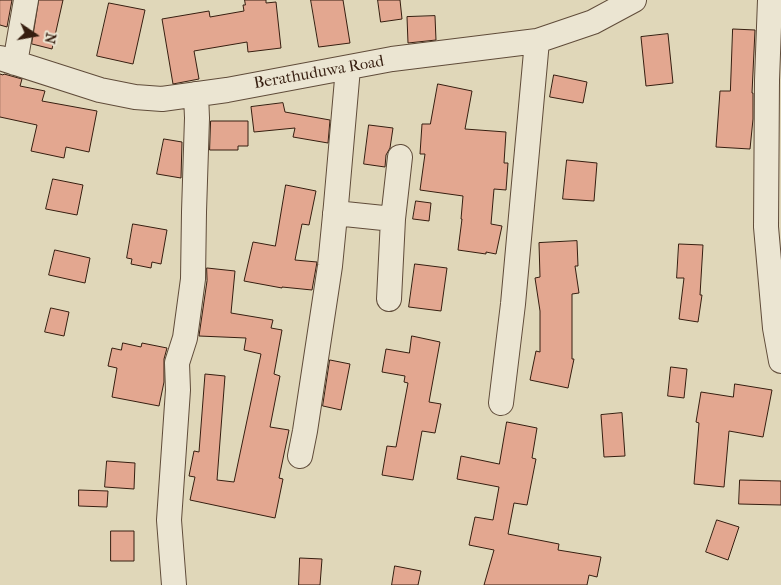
<!DOCTYPE html>
<html>
<head>
<meta charset="utf-8">
<style>
	body { margin:0 }
	#map { position:relative; width:781px; height:585px; overflow:hidden; background:#e0d7b9; font-family:"IM FELL French Canon",serif }
	canvas { display:block }
	.north { position:absolute; left:10px; top:10px; width:50px; height:50px; -webkit-text-stroke:4px #ebe5d2; paint-order:stroke; rotate:102deg; font-size:14px; font-weight:700; line-height:20px; text-align:center; color:#361e10 }
	.north::after { content:''; display:block; margin:auto; width:18px; height:22px; background:#361e10; clip-path:polygon(50% 0,100% 100%,50% 72%,0 100%) }
</style>
</head>
<body>
<div id="map">
<canvas width="781" height="585"></canvas>
<div class="north">N</div>
</div>
<script>
const ctx = document.querySelector('canvas').getContext('2d');
ctx.lineJoin = 'round';
function fillPath(path, color) { ctx.fillStyle = color; ctx.fill(path, 'evenodd'); }
function strokePath(path, color, width, dash) { ctx.strokeStyle = color; ctx.lineWidth = width; ctx.lineCap = dash ? 'butt' : 'round'; ctx.setLineDash(dash || []); ctx.stroke(path); }
function drawText(font, color, halo, rows, align = 'center') {
  ctx.font = font + ' "IM FELL French Canon",serif'; ctx.lineWidth = 5; ctx.setLineDash([]); ctx.textBaseline = 'middle'; ctx.strokeStyle = halo; ctx.fillStyle = color; for (const [text, x, y, turn = 0] of rows) {
    ctx.save(); ctx.translate(x, y); ctx.rotate((+turn || 0) * Math.PI / 180); ctx.textAlign = isNaN(turn) ? turn : align; if (halo) ctx.strokeText(text, 0, 0); ctx.fillText(text, 0, 0); ctx.restore();
  }
}
const building = new Path2D(`
	M0 0H12L7 27 0 25Z
	M39 0H63L52 49 32 44Z
	M245 0H266V3L276 2 281 48 248 52 247 42 194 51 199 79 173 84 162 19 209 11 210 17 244 11 243 5H245Z
	M311 0H343L350 43 319 47Z
	M378 0H400L402 19 381 22Z
	M109 3 145 10 133 64 97 56Z
	M435 16 436 40 408 43 407 17Z
	M733 29 755 30 752 93H753V119L750 149 716 147 720 91H730Z
	M668 34 673 83 646 86 641 37Z
	M0 74 3 75 4 74 22 79 20 86 45 91 42 101 97 111 89 152 66 147 64 158 31 151 37 125 0 117Z
	M554 75 587 82 583 103 550 97Z
	M438 84 472 91 465 129 506 132 504 163H508L506 190 494 189 491 224 502 226 496 254 486 252V254L458 250 462 219H461L463 196 420 190 425 154H420L422 124H430Z
	M283 103 285 112 330 120 328 143 293 137 295 128 254 132 251 107Z
	M211 121H248V146H238V150H210Z
	M369 125 393 128 390 148 386 155 385 167 364 164Z
	M164 139 182 142 181 178 157 174Z
	M567 160 597 163 594 201 563 199Z
	M53 179 83 185 77 215 46 209Z
	M286 185 316 191 309 225 302 224 295 260 317 262 312 290 282 287V288L244 281 253 242 275 246Z
	M416 201 431 203 429 221 413 219Z
	M133 224 167 230 161 264 152 262 151 268 131 264 132 259 127 258Z
	M577 241 578 266H575L579 293 572 294V359H574L568 388 530 380 536 351 540 352V311L535 278 540 277 539 243Z
	M679 244 703 245 700 295H702L698 322 679 319 684 278H677Z
	M55 250 90 258 85 283 49 275Z
	M415 264 447 268 441 311 409 307Z
	M207 268 235 271 231 313 273 320 271 328 282 330 274 374 280 376 270 427 289 430 279 478 283 479 275 518 190 500 195 477 189 476 194 451 199 452 205 374 225 376 217 480 234 482 261 354 244 350 246 338 199 336 207 281Z
	M51 308 69 312 64 336 45 332Z
	M412 336 440 342 429 402 441 404 435 433 422 431 413 480 382 475 387 446 396 447 408 383 404 382 405 376 382 372 386 349 409 353Z
	M123 343 141 347 142 343 167 348 164 359V382L159 406 112 397 117 368 108 366 112 348 121 350Z
	M330 360 350 364 341 410 323 406Z
	M671 367 687 369 684 398 668 396Z
	M735 384 772 390 763 437 729 431 724 487 694 484 699 423 696 422 701 392 733 397Z
	M622 413 625 456 604 457 601 415Z
	M507 422 537 428 532 458 536 459 527 505 514 503 508 534 559 544 558 550 601 557 597 577 589 575 587 585H484L494 550 469 545 475 517 493 520 499 487 457 479 461 456 499 464Z
	M107 461 135 463 134 489 105 487Z
	M740 480 781 481V505L739 504Z
	M79 490 108 491 107 507 79 506Z
	M717 520 739 527 728 560 706 552Z
	M111 531H134V561H111Z
	M300 558 322 559 320 585H299Z
	M395 566 421 571 418 585H392Z`);
fillPath(building, '#e3a790');
strokePath(building, '#361e10', 1);
const minor = new Path2D(`
	M770 0 767 80 766 227 775 328 781 361
	M0 58 100 90 135 97 162 99 227 90 392 59 537 41 593 22 634 0
	M15 63 26 0
	M335 213 393 219
	M389 299 393 219 400 157
	M501 403 513 304 537 41
	M300 456 305 431 330 266 336 205 348 68
	M174 585 169 520 178 390 177 363 185 338 193 279 194 212 197 118 196 94`);
strokePath(minor, '#604c3a', 26);
strokePath(minor, '#ebe5d2', 24);
drawText('16px', '#361e10', '#ebe5d2', [
	["Berathuduwa Road",319,73,-10]
]);
</script>
</body>
</html>
